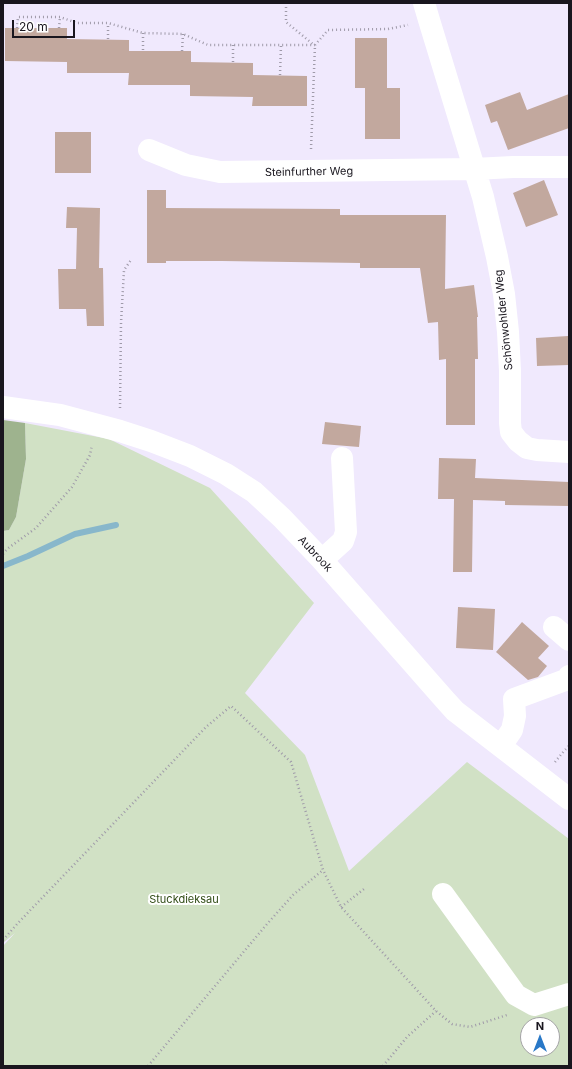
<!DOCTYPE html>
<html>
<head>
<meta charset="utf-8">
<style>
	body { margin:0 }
	#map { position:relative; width:572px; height:1069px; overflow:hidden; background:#f0e9fd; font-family:Inter,sans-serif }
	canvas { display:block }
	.frame { position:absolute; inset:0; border:4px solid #19161e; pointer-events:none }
	.north { position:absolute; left:520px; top:1017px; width:40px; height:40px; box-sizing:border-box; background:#fff; border:1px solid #a3a2a5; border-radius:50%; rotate:0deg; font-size:11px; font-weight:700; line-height:16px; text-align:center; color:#19161e }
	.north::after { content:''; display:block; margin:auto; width:14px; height:18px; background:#2978c7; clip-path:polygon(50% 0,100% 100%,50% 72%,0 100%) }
	.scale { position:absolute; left:12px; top:20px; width:63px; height:18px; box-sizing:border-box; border:2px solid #19161e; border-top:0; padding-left:5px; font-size:12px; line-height:14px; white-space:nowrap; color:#19161e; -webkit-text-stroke:3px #fff; paint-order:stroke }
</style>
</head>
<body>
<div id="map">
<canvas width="572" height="1069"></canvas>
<div class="frame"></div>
<div class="north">N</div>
<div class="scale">20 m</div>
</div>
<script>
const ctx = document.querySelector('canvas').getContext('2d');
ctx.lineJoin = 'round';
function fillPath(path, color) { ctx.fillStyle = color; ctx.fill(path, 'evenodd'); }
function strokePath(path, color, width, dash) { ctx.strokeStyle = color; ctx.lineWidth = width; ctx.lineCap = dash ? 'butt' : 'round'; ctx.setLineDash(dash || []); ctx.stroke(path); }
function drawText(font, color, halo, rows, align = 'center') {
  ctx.font = font + ' Inter,sans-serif'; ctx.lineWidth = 4; ctx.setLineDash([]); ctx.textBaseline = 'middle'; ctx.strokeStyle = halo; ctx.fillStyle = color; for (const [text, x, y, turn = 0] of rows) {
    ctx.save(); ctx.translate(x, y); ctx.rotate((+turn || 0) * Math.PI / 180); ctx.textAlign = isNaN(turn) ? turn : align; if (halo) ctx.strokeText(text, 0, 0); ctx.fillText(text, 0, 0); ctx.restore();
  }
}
fillPath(new Path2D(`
	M25 423 109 439 210 488 314 603 245 693 305 755 349 871 467 762 569 839V1066H3V946L15 933 3 943V531L9 530 16 517 26 459ZM528 1025H552V1049H528Z`), '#d1e1c5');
fillPath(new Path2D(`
	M3 420 25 423 26 459 16 517 9 530 3 531Z`), '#9eb38e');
strokePath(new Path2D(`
	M3 566 28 556 75 534 116 525`), '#88b7cb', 6);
fillPath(new Path2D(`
	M5 28H67V39L129 40V51H191V62L253 63V75L307 76V106H252L253 97 190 96V85H128L129 73H67V62L5 61Z
	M355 38H387V88H400V139H365V88H355Z
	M520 92 527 110 569 94V128L508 150 497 121 491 123 485 105Z
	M55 132H91V173H55Z
	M544 180 558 215 526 227 513 193Z
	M147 190H166V208L340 209V215H446L445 289 474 285 478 317H477L478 359H475V425H446V359L439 360 438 322 428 323 420 268H360V263L222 261H166V263H147Z
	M67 207 100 208 99 268H103L104 326H87L86 309H59L58 269H76L77 228H66Z
	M568 336 569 365 537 366 536 338Z
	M325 422 361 426 359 447 322 444Z
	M439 458 476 459 475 478 569 482V506L505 505V501L473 500 472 572H453L454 499H438Z
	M458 607 495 609 493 650 456 648Z
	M522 622 549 646 538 658 547 666 538 677 528 680 496 652Z`), '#c2a89e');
strokePath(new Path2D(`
	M286 3V22L314 45
	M17 28 18 17H60L77 23H108L143 33 183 34 208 45H315
	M59 28 60 17
	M143 33V51
	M108 39V23
	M233 45V62
	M182 51 183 34
	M280 75 281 45
	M311 149 315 45 328 30 388 29 408 25
	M120 408 121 323 124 270 131 260
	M3 554 7 549 36 528 72 487 90 455 92 445
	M555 762 564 751 569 746
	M341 907 364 889
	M3 940 18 923 206 727 231 706 291 762 323 870 341 907 436 1011 452 1024 470 1027 507 1015
	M148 1066 267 924 293 895 323 870
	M383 1066 407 1037 436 1011`), '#9f9aa9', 2.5, [1, 3]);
strokePath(new Path2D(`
	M424 3 429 20 483 197 497 257 504 294 508 332 510 371V423L511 432 518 441 527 448 537 450 569 452
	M149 150 186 165 220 172 474 169 513 167H569
	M3 407 60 415 120 431 151 441 190 456 226 474 254 492 282 518 322 560 445 700 455 711 569 799
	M322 560 343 541 346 532 342 458
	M554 627 569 640
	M501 746 512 730 515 716 514 699 568 679 569 676
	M443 894 516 995 534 1005 569 994`), '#fff', 22);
drawText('11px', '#19161e', '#fff', [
	["Steinfurther Weg",309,172,-1],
	["Schönwohlder Weg",504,320,-96],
	["Aubrook",315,554,47]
]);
drawText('11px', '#324d17', '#fff', [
	["Stuckdieksau",184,900]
]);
</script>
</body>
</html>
